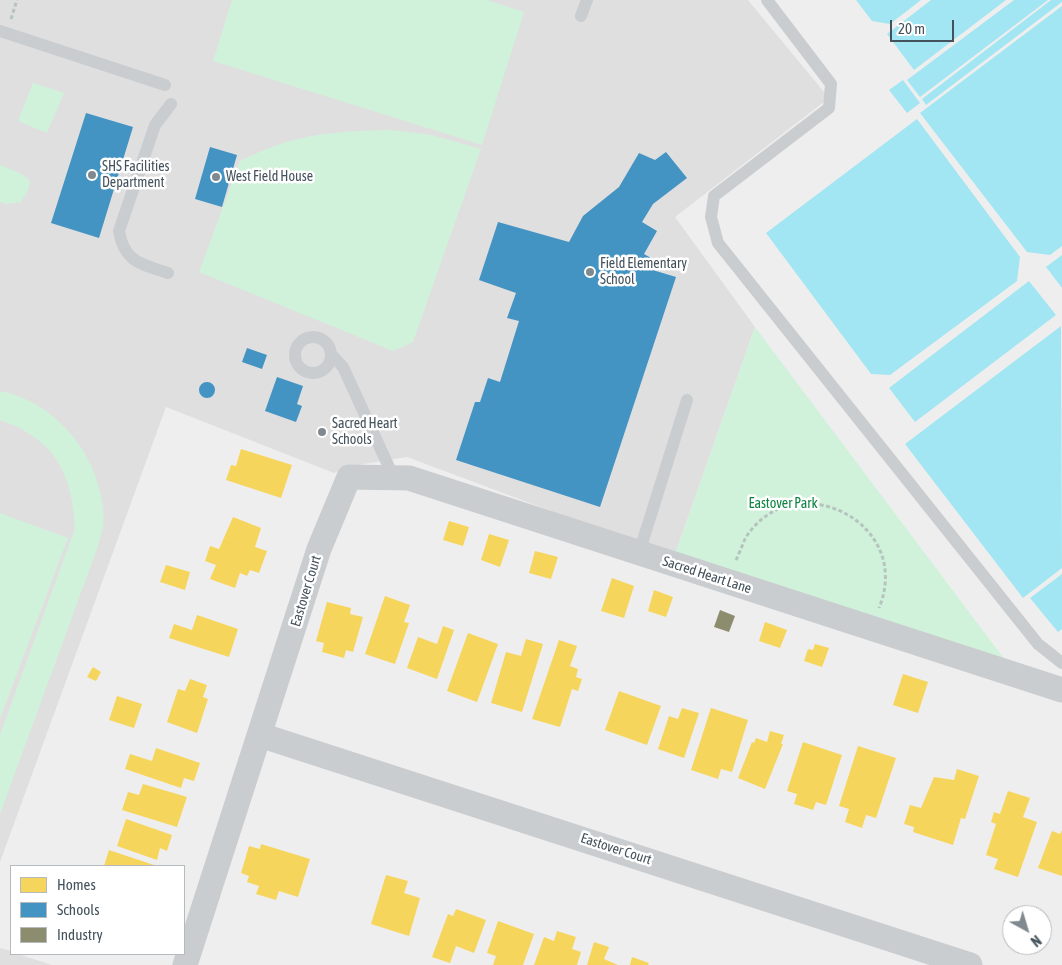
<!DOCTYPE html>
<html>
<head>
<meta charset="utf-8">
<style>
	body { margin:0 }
	#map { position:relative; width:1062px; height:965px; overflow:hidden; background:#efeeee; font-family:"Asap Condensed",sans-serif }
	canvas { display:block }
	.legend { position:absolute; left:10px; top:865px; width:175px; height:90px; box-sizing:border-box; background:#fff; border:1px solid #b4babe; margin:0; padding:6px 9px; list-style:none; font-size:15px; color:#44525c }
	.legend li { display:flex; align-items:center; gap:10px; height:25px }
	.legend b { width:25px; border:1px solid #b4babe }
	.north { position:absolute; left:1002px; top:905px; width:50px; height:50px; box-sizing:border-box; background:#fff; border:1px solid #b4babe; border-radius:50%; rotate:141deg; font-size:14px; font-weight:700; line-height:20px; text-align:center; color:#44525c }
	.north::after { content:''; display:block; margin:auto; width:18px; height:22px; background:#80898f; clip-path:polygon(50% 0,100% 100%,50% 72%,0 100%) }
	.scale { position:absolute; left:890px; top:20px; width:64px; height:22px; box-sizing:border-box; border:2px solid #44525c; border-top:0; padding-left:6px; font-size:15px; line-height:18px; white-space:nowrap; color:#44525c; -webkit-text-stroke:4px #fff; paint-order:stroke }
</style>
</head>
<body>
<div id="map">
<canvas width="1062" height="965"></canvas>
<ul class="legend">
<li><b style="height:14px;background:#f6d55c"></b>Homes</li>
<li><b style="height:14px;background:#4393c3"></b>Schools</li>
<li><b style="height:14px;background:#8c8c6e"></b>Industry</li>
</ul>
<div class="north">N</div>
<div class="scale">20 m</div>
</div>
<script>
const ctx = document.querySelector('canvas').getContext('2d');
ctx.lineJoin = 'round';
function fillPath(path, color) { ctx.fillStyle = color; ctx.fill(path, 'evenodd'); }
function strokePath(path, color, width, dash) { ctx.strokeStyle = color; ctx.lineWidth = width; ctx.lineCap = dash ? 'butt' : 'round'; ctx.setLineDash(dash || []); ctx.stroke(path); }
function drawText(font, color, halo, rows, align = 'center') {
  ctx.font = font + ' "Asap Condensed",sans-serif'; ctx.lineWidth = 5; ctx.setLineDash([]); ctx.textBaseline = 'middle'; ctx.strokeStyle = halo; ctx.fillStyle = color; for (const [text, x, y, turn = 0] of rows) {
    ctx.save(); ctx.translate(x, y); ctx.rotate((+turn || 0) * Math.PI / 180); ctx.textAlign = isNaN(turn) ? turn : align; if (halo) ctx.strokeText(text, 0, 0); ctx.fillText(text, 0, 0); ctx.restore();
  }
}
fillPath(new Path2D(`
	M0 0H748L829 98 675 217 755 327 674 557 407 457 351 466 334 473 166 407 0 862Z
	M0 948 11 951V954H18L52 965H0Z`), '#e0dfe0');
fillPath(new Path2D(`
	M232 0H487L524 12 482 145 213 61Z
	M33 83 64 93 47 133 18 121Z
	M391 130 432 135 481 149 413 342 393 351 199 272 240 161C293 134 333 131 391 130Z
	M0 165 22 174 30 181 28 191 21 202 8 204 0 202Z
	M755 327 1008 664 674 557Z
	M0 391C50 401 89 443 100 492 102 503 105 515 103 526 102 534 99 541 97 549L0 814V735L75 528C72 473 55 439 0 420Z
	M0 513 68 538 0 719Z`), '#d0f1da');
fillPath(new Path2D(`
	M856 0H921L890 24 872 21Z
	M931 0H1006L914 70 887 34Z
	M1014 0H1048L920 97 907 80Z
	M1051 0H1062V2L926 105 922 99Z
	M1062 6V246L1050 255 1027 252 920 113Z
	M903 80 920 103 907 113 889 90Z
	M917 119 1020 257 1017 281 890 375 871 374 766 233Z
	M1062 255V288L1046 267Z
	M1029 281 1056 315 915 422 889 388Z
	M1061 326 1062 568 1023 598 905 444Z
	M1062 574V629L1058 632 1030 598Z`), '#a1e6f2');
fillPath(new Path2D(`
	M241 449 292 465 281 498 226 480 231 465 236 466Z
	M233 517 261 528 255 547 267 551 259 573 250 570 247 576 240 573 235 588 210 579 216 565 205 561 210 546 219 549Z
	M449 521 469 527 463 546 443 540Z
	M489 534 509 540 500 567 481 560Z
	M535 551 558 557 551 579 529 573Z
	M166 565 190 572 185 590 160 582Z
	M612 578 634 586 624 618 601 611Z
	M654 590 673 597 666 617 648 611Z
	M385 596 410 605 404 622 409 623 395 664 365 654Z
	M327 602 351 608 350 614 363 617 353 652 346 650 344 658 322 652 324 643 316 641Z
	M197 615 238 629 229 657 169 638 174 624 192 630Z
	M765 622 787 630 780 648 759 641Z
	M443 626 454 630 437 679 407 668 418 637 437 644Z
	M468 633 498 644 477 702 447 691Z
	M526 639 543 644 522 712 491 703 506 652 521 656Z
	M559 640 577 646 570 666 578 669 576 677 582 679 578 691 572 689 560 727 532 719Z
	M815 644 829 648 822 667 804 661 808 649 813 650Z
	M93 667 101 672 96 681 87 677Z
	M903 674 928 682 918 713 893 705Z
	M190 679 207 685 203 697 208 699 197 733 167 722 178 689 185 691Z
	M619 691 661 706 647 745 605 730Z
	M117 696 142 704 134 728 109 720Z
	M682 708 699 713 684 758 658 749 669 716 678 719Z
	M711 708 748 720 732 772 721 769 718 779 691 770Z
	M770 731 784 735 781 744H783L765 789 738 778 752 742 754 743 756 738 767 742Z
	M803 742 842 755 826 805 816 802 813 810 794 804 797 794 787 791Z
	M858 746 896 758 876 818 866 815 862 828 845 822 849 809 839 806Z
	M156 748 200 763 194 781 184 778 181 788 125 769 130 754 152 761Z
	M957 769 979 776 965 819 961 818 953 845 913 832 914 827 904 824 910 805 921 808 934 777 954 780Z
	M143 784 187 797 177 827 122 810 128 792 139 795Z
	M1008 791 1030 798 1023 817 1037 822 1018 877 994 869 998 859 986 855 996 824 991 822 994 812 1000 814Z
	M126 819 172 835 167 851 160 848 157 860 117 846Z
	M1062 830V876L1038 868 1052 831 1060 834Z
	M261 844 310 859 298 897 279 891 276 900 256 894 259 886 247 882 249 876 241 873 249 846 260 849Z
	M109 850 157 866H104Z
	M386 875 408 881 404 893 420 898 409 936 371 924Z
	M456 909 486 920 474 953 456 946 450 963 432 957 448 914 453 916Z
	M498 921 534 934 523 965H493L496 956 487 953Z
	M557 931 576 937 572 949 581 952 577 965H534L544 937 554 941Z
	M594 942 609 947 604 959 618 965H587Z
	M632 957 649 963 648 965H630Z`), '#f6d55c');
fillPath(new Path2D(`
	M86 113 133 127 99 238 51 223Z
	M210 147 237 155 222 207 195 199Z
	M666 152 687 178 653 204 642 222 657 231 644 254 651 258 646 268 676 277 600 507 456 460 475 402H480L488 378 500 382 519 321 507 318 516 293 479 280 498 222 569 242 583 216 619 187 639 153 655 160Z
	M247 348 267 355 262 369 242 362Z
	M277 377 303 386 297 404 302 406 296 422 265 411Z
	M199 390a8 8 0 1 1 16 0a8 8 0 1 1-16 0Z`), '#4393c3');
fillPath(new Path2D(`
	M720 610 735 616 729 632 714 627Z`), '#8c8c6e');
strokePath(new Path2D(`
	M11 19 17 0
	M736 560C739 554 742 546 745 539 790 463 915 520 879 608`), '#b6c4bf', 3, [4, 2.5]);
strokePath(new Path2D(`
	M767 0 831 84 829 108 714 196 711 217 718 243 1038 644 1062 663
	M581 16 587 0
	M0 31 165 85
	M168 273C141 264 124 262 119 231L155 125 171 104
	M295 355a18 18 0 1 1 36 0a18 18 0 1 1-36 0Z
	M331 354 343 367 394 478
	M639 553 687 400`), '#cacdcf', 12);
strokePath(new Path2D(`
	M260 735 970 965
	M185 965 319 549 349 477 409 478 1062 690`), '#cacdcf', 25);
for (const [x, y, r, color] of [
	[92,175,5,"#80898f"],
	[216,177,5,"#80898f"],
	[590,272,5,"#80898f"],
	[322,432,5,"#80898f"]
]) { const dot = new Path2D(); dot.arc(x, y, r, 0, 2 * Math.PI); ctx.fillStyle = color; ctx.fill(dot); strokePath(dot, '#fff', 2); }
drawText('14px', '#44525c', '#fff', [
	["SHS Facilities",102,167],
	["Department",102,183],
	["West Field House",226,177],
	["Field Elementary",600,264],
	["School",600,280],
	["Sacred Heart",332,424],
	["Schools",332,440]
], 'left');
drawText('14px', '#0e8442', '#fff', [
	["Eastover Park",783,504]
]);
drawText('14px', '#44525c', '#fff', [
	["Sacred Heart Lane",707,575,18],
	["Eastover Court",306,591,-73],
	["Eastover Court",616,849,18]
]);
</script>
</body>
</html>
